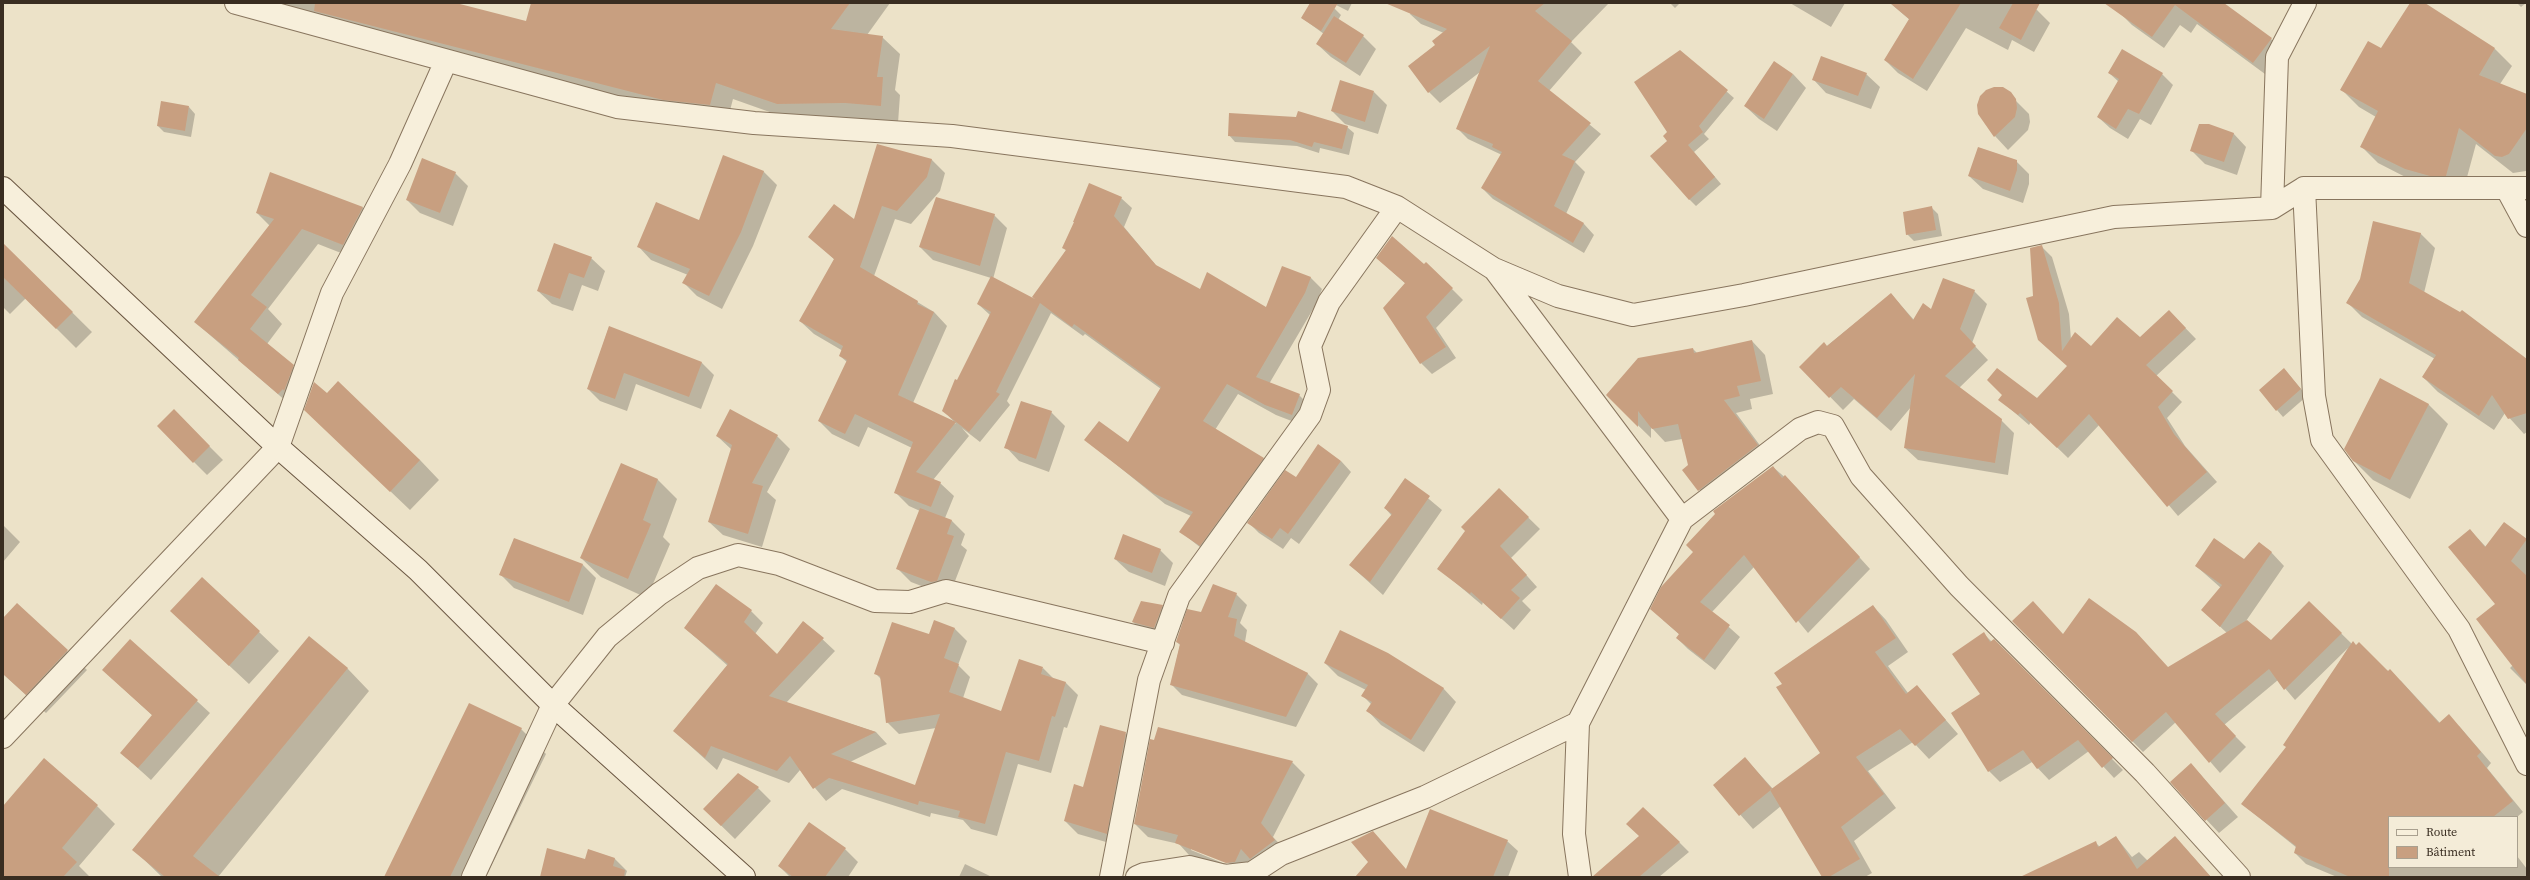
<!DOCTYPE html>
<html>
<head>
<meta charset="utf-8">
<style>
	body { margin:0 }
	#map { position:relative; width:2530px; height:880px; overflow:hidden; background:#ece2c8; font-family:"Source Serif 4",serif }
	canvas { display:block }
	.frame { position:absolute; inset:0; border:4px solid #392d21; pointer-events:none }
	.legend { position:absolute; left:2388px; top:816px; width:130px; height:52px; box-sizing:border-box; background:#f4ecd8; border:1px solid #a9a08f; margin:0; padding:5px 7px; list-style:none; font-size:12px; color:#392d21 }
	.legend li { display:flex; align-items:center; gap:8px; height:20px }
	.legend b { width:20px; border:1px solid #a9a08f }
</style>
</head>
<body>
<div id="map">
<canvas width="2530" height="880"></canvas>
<div class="frame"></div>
<ul class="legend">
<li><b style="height:5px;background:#f7efdb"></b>Route</li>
<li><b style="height:11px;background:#c89f80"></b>Bâtiment</li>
</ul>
</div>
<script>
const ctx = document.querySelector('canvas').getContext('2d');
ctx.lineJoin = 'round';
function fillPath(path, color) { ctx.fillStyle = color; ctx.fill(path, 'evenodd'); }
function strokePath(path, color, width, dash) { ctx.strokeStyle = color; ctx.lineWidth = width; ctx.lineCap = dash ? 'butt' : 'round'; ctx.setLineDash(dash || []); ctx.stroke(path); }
fillPath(new Path2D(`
	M232 3H452L542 26 532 3H890L867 35 882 37 900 54 895 90 900 95 898 123 795 121 733 99 727 122 681 117Z
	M1312 3H1325L1334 8 1341 15 1338 20 1363 36 1376 49 1360 76 1331 57 1317 44 1324 34 1302 18Z
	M1332 3H1352L1348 11Z
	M1414 3H1609L1571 42 1582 53 1549 91 1601 134 1575 162 1585 172 1566 214 1584 224 1594 235 1584 253 1493 199 1482 188 1502 155 1468 139 1457 128 1480 72 1440 103 1429 92 1437 45 1444 33 1421 24 1410 14Z
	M1670 3H1680L1675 8Z
	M1790 3H1845L1831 27Z
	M1890 3H2023L2037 10 2050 23 2034 52 2012 40 2008 50 1966 28 1927 91 1898 73 1885 60 1910 20Z
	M2127 3H2222L2271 39 2283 51 2265 74 2197 24 2191 33 2180 25 2164 48 2132 25 2120 13Z
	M2411 3H2423L2495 49 2512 66 2500 84 2527 95 2526 171 2513 173 2476 144 2463 192 2423 186 2378 163 2361 146 2376 117 2359 107 2342 90 2382 50Z
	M2517 3H2526L2521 7Z
	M1680 51 1734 98 1704 134 1709 139 1694 152 1721 184 1696 206 1689 199 1668 141Z
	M2109 73 2162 74 2173 85 2151 125 2140 119 2128 139 2110 128 2098 117 2119 82Z
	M1793 74 1806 88 1777 131 1759 119 1745 106Z
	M1866 74 1880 87 1871 109 1826 93 1813 79Z
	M2003 88 2029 114 2030 122 2028 130 2008 150 1995 136 1979 114Z
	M1374 92 1387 105 1378 134 1345 124 1332 111Z
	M189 107 195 114 191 137 164 132 158 126Z
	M1347 127 1354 133 1349 155 1320 148 1319 153 1297 146 1235 142 1229 135Z
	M2233 133 2246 147 2237 175 2205 164 2191 150Z
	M878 145 932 160 945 173 940 191 911 224 895 219 874 276 934 312 947 326 913 403 956 424 943 410 990 315 978 304 991 278 933 260 920 247 994 215 1007 228 993 279 1037 302 1066 250 1063 247 1121 198 1132 208 1124 227 1158 268 1200 291 1266 308 1283 267 1311 278 1322 289 1316 304 1269 384 1299 395 1310 406 1302 425 1276 415 1238 394 1215 430 1263 458 1274 469 1211 556 1181 532 1191 516 1165 504 1086 440 1128 444 1161 389 1085 334 1083 336 1051 313 1007 401 1010 405 980 442 962 428 969 436 933 480 940 483 954 496 945 518 952 521 965 534 961 545 967 550 950 594 945 595 911 582 898 569 920 511 909 506 896 493 912 448 868 427 859 447 832 434 819 421 847 362 840 356 843 351 814 334 800 321 835 260 810 237 854 221Z
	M2016 161 2029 174V184L2023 203 1983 189 1969 176Z
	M763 171 777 185 753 246 722 309 697 296 684 283 688 275 651 260 638 246 699 222Z
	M455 173 468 186 453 226 420 213 407 200Z
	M271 174 363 208 378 223 359 260 318 244 268 309 282 324 267 344 309 382 295 409 195 322 270 226 257 213Z
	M1931 207 1938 214 1942 236 1914 241 1907 234Z
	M2420 233 2435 248 2424 293 2527 360V432L2524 434 2505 413 2494 430 2438 392 2423 377 2435 359 2362 317 2347 302Z
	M3 244 92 332 76 348 26 298 10 314 3 307Z
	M2041 246 2052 257 2069 314 2071 340 2091 348 2140 338 2169 311 2196 339 2156 376 2182 402 2167 418 2185 446 2217 482 2178 516 2100 424 2068 458 2031 422 2029 425 2000 400H2037L2068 366 2034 297Z
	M591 258 605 271 598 291 582 285 573 311 552 304 538 291Z
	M1377 258 1424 265 1426 263 1463 300 1436 328 1456 358 1432 374 1421 363 1406 284Z
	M1974 291 1987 304 1972 343 1988 360 1959 388 2001 420 2014 433 2008 475 1918 460 1905 448 1911 407 1891 431 1854 399 1843 410 1801 367 1891 294 1914 320Z
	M609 327 702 363 714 375 701 409 636 384 627 411 600 401 588 389Z
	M1752 341 1765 355 1773 394 1750 399 1752 409 1736 413 1770 459 1711 504 1683 470 1690 465 1682 439 1665 442 1651 427V438L1607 395 1693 349 1697 353Z
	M2284 369 2307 396 2283 417 2277 410Z
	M327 394 420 460 439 480 410 510 325 429Z
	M2428 404 2448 424 2410 499 2373 480 2353 460Z
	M174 411 223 460 207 475 158 426Z
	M1051 412 1065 426 1049 472 1019 461 1006 447Z
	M717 436H777L790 449 767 492 776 500 762 547 723 535 709 522 732 450Z
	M1341 461 1351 472 1299 544 1291 538 1283 549 1259 533 1249 523 1296 478Z
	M622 464 658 480 677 499 663 537 670 544 647 598 601 577 581 558Z
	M1773 467 1796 487 1870 569 1808 633 1754 567 1712 612 1740 637 1715 670 1688 649 1677 638 1680 635 1663 620Z
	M1405 479 1442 510 1383 595 1350 565 1392 516 1385 508Z
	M1499 489 1540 529 1511 558 1537 587 1522 601 1531 610 1514 630 1483 602 1482 605 1438 568Z
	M2504 524 2527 541V685L2510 668 2513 665 2497 604 2470 530 2486 547Z
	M3 525 20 542 3 562Z
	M514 539 583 565 596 578 583 615 514 588 501 575Z
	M1160 550 1173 563 1165 586 1129 572 1115 559Z
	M2271 552 2284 566 2246 621 2271 642 2309 602 2352 644 2401 681 2440 723 2459 726 2491 763 2487 768 2523 812 2517 817H2389V867H2517V856L2527 869V877H2337L2306 864 2295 853 2297 848 2242 804 2287 747 2348 648 2295 700 2278 680 2224 725 2246 747 2220 773 2176 722 2143 752 2013 621 2168 668 2227 633 2202 610 2221 588 2196 566 2244 560Z
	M1236 594 1247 605 1240 623 1247 630 1245 642 1307 673 1318 684 1296 727 1182 695 1171 684 1180 645 1177 642Z
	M17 604 87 670 46 713 3 674V620Z
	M1162 606 1169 612 1161 634 1139 628 1133 622Z
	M1873 606 1886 620 1908 652 1888 666 1908 693 1917 687 1958 734 1929 759 1913 742 1868 771 1896 808 1854 841 1872 873 1865 877H1823L1781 806 1753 829 1714 785 1745 758 1773 789 1821 754Z
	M751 611 763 623 755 634 777 655 804 622 835 651 786 703 876 732 887 744 850 762 916 787 936 728 899 734 887 722 881 679 875 673 929 636 934 622 955 629 967 641 958 665 970 677 963 698 1002 712 1043 668 1054 679 1066 683 1078 695 1067 728 1064 727 1051 773 1018 764 997 836 971 829 963 820 931 813 930 817 842 789 826 801 800 770 789 783 723 758 717 770 674 731 728 666 685 628Z
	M191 630 259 632 279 651 249 684Z
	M1984 634 1992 642 1994 640 2123 770 2114 778 2089 751 2049 780 2032 762 2000 782 1989 771 1953 714 1982 695Z
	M130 640 210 713 151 780 121 753 153 716 103 670Z
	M1325 663 1443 688 1456 702 1424 752 1381 725 1368 711 1372 705 1362 695 1366 690 1338 676Z
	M347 668 369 691 218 877H162L134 850Z
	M521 729 546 754 486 877H386Z
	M1126 733 1139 747 1120 846 1078 834 1065 821Z
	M1292 762 1305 775 1273 837 1288 853 1240 876 1189 855 1179 844 1148 837 1135 824ZM1191 848 1231 864 1230 866 1191 850Z
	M2191 764 2238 817 2219 833 2171 782Z
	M738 774 758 788 771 801 735 839 704 809Z
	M97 806 115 824 79 866 90 877H3V811Z
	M1640 836 1679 842 1689 852 1659 877H1621Z
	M2116 837 2132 857 2139 852 2148 861 2175 837 2211 877H2047L2095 842 2100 847Z
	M1507 841 1518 851 1508 877H1469Z
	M845 849 858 862 848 877H790L779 866Z
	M589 851 615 859 627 871 625 877H541L586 860Z
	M965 864 992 877H959Z`), '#0003');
fillPath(new Path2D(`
	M315 3H456L526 21 531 3H850L831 29 883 36 877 77H883L881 106 845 103 777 104 716 83 710 105 663 100 314 11Z
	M1310 3H1338L1321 31 1301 18Z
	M1385 3H1545L1535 11 1572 41 1538 81 1591 123 1562 155 1575 161 1554 206 1584 223 1573 243 1481 188 1502 152 1492 147 1493 144 1456 129 1490 46 1428 93 1408 66 1435 45 1432 41 1447 29Z
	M1890 3H1961L1913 79 1884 60 1909 19Z
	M2013 3H2040L2021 40 1999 28Z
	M2104 3H2224L2272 38 2253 63 2175 5 2152 37Z
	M2410 3H2425L2495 48 2479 75 2527 94V128L2509 154 2502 157 2495 156 2459 128 2446 176H2430L2405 169 2360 147 2378 111 2340 90 2368 41 2381 48Z
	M1334 16 1364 35 1346 63 1316 44Z
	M2122 49 2163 73 2139 114 2128 109 2116 129 2097 117 2119 79 2108 73Z
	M1680 50 1728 90 1699 126 1703 132 1688 145 1715 177 1689 200 1650 156 1667 141 1663 136 1667 132 1634 82Z
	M1821 56 1867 73 1858 96 1812 80Z
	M1774 61 1793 74 1764 119 1744 106Z
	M1340 80 1374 91 1365 122 1331 111Z
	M1994 87H2003L2011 92 2016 99 2017 108 2015 117 1994 137 1978 114 1977 105 1980 96 1986 90Z
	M161 101 189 106 185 131 157 126Z
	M1298 111 1348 126 1342 149 1314 142 1312 147 1290 140 1228 136 1229 113 1296 117Z
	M2199 124H2209L2234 133 2224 162 2190 151Z
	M877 144 932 159 927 177 897 211 882 206 860 267 918 301 917 304 934 312 898 395 956 422 916 472 941 482 931 507 894 493 913 442 855 414 845 434 818 421 847 360 839 356 843 346 799 321 834 259 808 237 834 204 854 219Z
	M1978 147 2017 160V170L2010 191 1968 176Z
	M723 155 764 171 741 232 709 296 682 283 690 269 637 247 656 202 699 220Z
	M422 158 456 172 440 213 406 200Z
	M270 172 363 207 343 245 302 229 251 295 267 307 250 329 294 365 284 391 283 389 278 394 238 360 239 358 194 322 274 219 256 213Z
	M1089 183 1122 197 1114 216 1156 265 1200 289 1207 272 1266 307 1282 266 1311 277 1305 293 1256 377 1300 394 1292 415 1265 405 1227 384 1203 421 1264 458 1200 546 1179 532 1193 512 1153 493 1084 440 1099 421 1128 442 1161 387 1074 324 1072 327 1040 303 996 392 1000 394 969 432 942 411 955 379 957 380 991 312 977 304 991 276 1035 299 1032 297 1066 250 1062 248 1074 222H1073Z
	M936 197 995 214 980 266 919 247Z
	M1932 206 1936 230 1906 235 1903 212Z
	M2373 221 2421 233 2409 283 2460 312 2462 310 2527 359V413L2508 419 2492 395 2479 416 2422 377 2436 355 2346 303 2360 279Z
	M1392 236 1424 264 1426 262 1453 288 1426 317 1446 347 1420 364 1383 308 1405 283 1376 258Z
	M3 243 73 312 56 329 3 277Z
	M554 243 592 257 584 278 569 273 560 299 537 291Z
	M2042 245 2059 303 2062 351 2075 332 2091 346 2117 317 2140 337 2169 310 2186 328 2146 365 2173 391 2158 407 2174 434 2207 472 2167 507 2089 414 2057 448 2020 413 2018 415 1998 400 2002 395 1987 380 1997 368 2037 398 2067 366 2038 340 2026 298 2033 296 2030 248Z
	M1943 278 1975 290 1960 329 1976 346 1945 376 2002 419 1995 463 1904 448 1915 374 1877 418 1841 387 1829 398 1799 367 1824 342 1827 346 1891 293 1913 320 1923 303 1931 309Z
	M609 326 702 362 689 397 624 373 615 399 587 389Z
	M1752 340 1761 381 1737 386 1740 396 1724 400 1758 445 1698 491 1682 470 1688 465 1678 424 1652 429 1638 411V427L1606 395 1638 358 1693 348 1694 353Z
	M2284 368 2301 389 2276 411 2259 390Z
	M2380 378 2429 404 2390 480 2353 461 2344 449Z
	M338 381 420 460 390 492 304 410 314 382 327 393Z
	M1021 401 1052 411 1036 459 1004 448Z
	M174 409 210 446 193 463 157 426Z
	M730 409 778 435 752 483 763 486 748 534 708 522 732 445 716 436Z
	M1318 444 1341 461 1288 534 1280 528 1272 539 1247 523 1285 470 1296 477Z
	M621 463 658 479 643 520 651 524 628 579 580 558Z
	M1773 466 1782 478 1785 475 1860 557 1796 623 1744 555 1700 602 1730 625 1704 660 1676 638 1679 634 1650 609 1661 587 1693 552 1686 545 1715 514 1713 511Z
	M1405 478 1430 496 1370 582 1349 565 1392 514 1384 508Z
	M1499 488 1529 517 1500 546 1527 575 1511 590 1520 598 1501 619 1471 592 1470 594 1437 569 1465 531 1461 527Z
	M920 508 952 520 947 534 954 536 937 581 931 582 896 569Z
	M2504 522 2527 539 2511 561 2527 576V685L2476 619 2495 604 2448 547 2470 529 2485 547Z
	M1123 534 1161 549 1152 573 1114 559Z
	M514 538 583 564 569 602 499 575Z
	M2214 538 2244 559 2259 542 2272 552 2220 627 2201 610 2222 585 2195 566Z
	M202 577 260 631 229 666 170 611Z
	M716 584 752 610 744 622 777 654 803 621 824 638 769 696 876 732 831 754 915 785 940 714 886 723 880 676 874 674 892 622 929 634 934 620 955 628 944 658 959 664 949 692 1001 711 1019 659 1043 667 1041 674 1066 682 1055 717 1052 716 1039 761 1006 752 985 824 958 817 960 811 919 801 918 805 829 778 813 789 790 756 777 771 711 746 705 758 673 731 728 664 684 628Z
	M1213 584 1237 593 1228 617 1237 619 1234 636 1308 673 1286 717 1170 685 1180 644 1176 642 1187 609 1201 612Z
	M2089 598 2136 632 2168 667 2247 620 2271 640 2309 601 2342 633 2284 690 2269 669 2215 714 2236 736 2209 763 2166 712 2132 742 2012 621 2033 601 2063 634Z
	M1141 601 1163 605 1154 628 1132 622Z
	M17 603 68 650 26 695 3 674V618Z
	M1873 605 1896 638 1875 652 1906 694 1917 685 1946 720 1915 746 1900 729 1856 757 1884 794 1841 827 1860 859 1829 877H1822L1770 790 1820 753 1776 687 1782 684 1774 673Z
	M1340 630 1388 653 1444 688 1411 740 1366 711 1372 702 1361 696 1368 685 1324 663Z
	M1984 632 1990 642 1994 639 2113 758 2102 768 2078 740 2037 769 2023 750 1988 772 1951 713 1980 694 1952 654Z
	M309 636 348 668 193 856 220 877H165L132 850Z
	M130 639 198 700 138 768 120 753 152 715 102 670Z
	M2353 641 2356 645 2359 642 2388 671 2390 669 2439 723 2449 714 2481 752 2477 756 2513 801 2493 817H2389V877H2350L2294 853 2296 846 2241 804 2286 747 2283 745Z
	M469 703 522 728 450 877H384Z
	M1100 725 1126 732 1107 834 1064 821 1074 784 1083 787Z
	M1158 727 1293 761 1261 823 1275 840 1250 859 1241 849 1235 862 1226 863 1175 843 1178 835 1134 824 1150 739 1154 740Z
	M1745 757 1772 789 1739 816 1713 785Z
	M44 758 98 805 62 848 77 862 63 877H3V806Z
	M2191 763 2225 803 2205 821 2170 782Z
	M738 773 759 787 721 826 703 809Z
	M1643 807 1680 842 1639 877H1592L1639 836 1626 824Z
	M1430 809 1508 840 1493 877H1355L1368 862 1351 842 1373 831 1406 869Z
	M809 822 846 848 825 877H793L778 866Z
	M2116 836 2137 869 2175 836 2211 877H2020L2096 841 2098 847Z
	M547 848 585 859 588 849 615 858 613 866 625 870 624 877H540Z`), '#c89f80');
const minor = new Path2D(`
	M236 3 617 107 754 123 952 136 1346 187 1397 207 1494 269 1558 296 1633 315 1744 295 2114 217 2272 208 2304 188H2527
	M2304 188 2314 396 2322 440 2459 629 2527 764
	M2507 189 2527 226
	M2272 208 2277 57 2305 3
	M1495 270 1682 519
	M3 737 278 447 332 293 400 164 446 61
	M473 877 553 705 607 637 659 594 698 568 738 555 779 564 875 601 910 602 946 591 1163 643
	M1111 877 1149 680 1179 596 1310 415 1319 390 1310 346 1329 302 1397 207
	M1137 877 1144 874 1189 867 1225 876 1252 873 1281 854 1425 797 1578 723
	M1580 877 1574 834 1578 723 1682 519 1800 429 1818 422 1833 426 1861 476 1959 586 2145 773 2239 877`);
const secondary = new Path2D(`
	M3 188 278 447 418 570 553 705 744 877`);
strokePath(minor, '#88755e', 24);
strokePath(secondary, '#6a5641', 24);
strokePath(minor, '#f7efdb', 22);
strokePath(secondary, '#f7efdb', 22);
</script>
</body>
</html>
